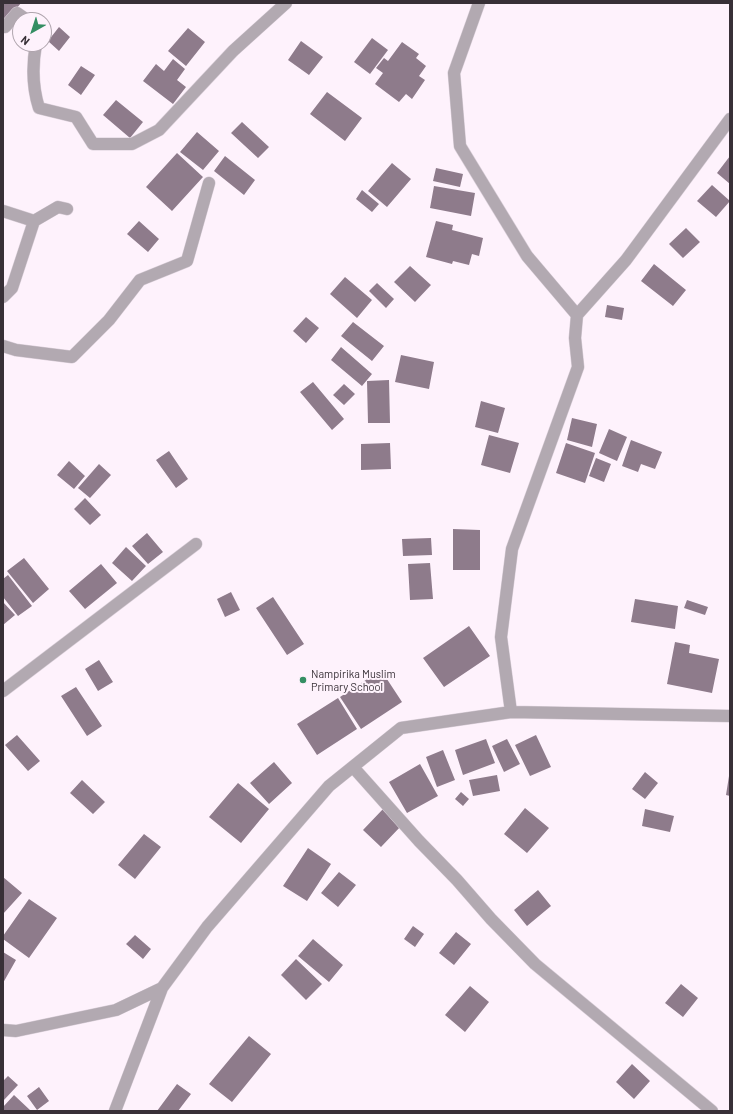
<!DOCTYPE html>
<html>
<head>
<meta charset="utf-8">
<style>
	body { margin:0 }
	#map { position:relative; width:733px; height:1114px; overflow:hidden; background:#fef2fc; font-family:Barlow,sans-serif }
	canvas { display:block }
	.frame { position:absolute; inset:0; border:4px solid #383037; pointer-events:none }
	.north { position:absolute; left:12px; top:12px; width:40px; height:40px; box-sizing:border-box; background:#fef2fc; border:1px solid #afa4ad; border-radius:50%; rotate:219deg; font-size:11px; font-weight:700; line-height:16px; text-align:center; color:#383037 }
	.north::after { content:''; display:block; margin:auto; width:14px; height:18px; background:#348e63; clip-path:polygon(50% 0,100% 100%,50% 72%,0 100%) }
</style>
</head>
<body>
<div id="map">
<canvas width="733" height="1114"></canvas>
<div class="frame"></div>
<div class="north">N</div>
</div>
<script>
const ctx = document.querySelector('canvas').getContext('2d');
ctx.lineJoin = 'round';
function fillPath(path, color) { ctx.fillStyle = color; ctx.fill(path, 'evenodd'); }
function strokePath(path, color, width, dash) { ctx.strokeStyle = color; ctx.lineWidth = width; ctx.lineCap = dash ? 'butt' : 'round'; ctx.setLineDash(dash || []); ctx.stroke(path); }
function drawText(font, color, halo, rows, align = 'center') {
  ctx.font = font + ' Barlow,sans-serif'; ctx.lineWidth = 4; ctx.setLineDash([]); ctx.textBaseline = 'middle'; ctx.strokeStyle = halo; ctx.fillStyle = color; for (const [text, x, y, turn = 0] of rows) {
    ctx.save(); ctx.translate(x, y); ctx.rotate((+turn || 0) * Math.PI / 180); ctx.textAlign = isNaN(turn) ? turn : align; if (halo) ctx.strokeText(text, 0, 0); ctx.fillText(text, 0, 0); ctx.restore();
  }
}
fillPath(new Path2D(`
	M3 3H21L7 20 3 17Z
	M59 27 70 37 59 51 48 41Z
	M188 28 205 42 186 66 168 51Z
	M372 38 388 50 370 74 354 62Z
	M301 41 323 57 309 75 288 60Z
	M402 42 419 54 416 58 426 66 419 76 425 80 412 99 406 94 399 102 375 84 383 73 376 68 384 58 388 61Z
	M173 59 185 69 177 80 186 87 173 104 143 81 156 64 164 71Z
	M81 66 95 75 81 95 68 85Z
	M327 92 362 118 345 141 310 114Z
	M116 100 143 122 130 138 103 115Z
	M242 122 269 147 258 158 231 133Z
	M197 132 219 151 203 170 180 152Z
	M177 153 203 177 172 211 146 187Z
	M225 156 255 180 244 195 214 171Z
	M730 156V184L717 173Z
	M392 163 411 179 387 207 368 191Z
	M436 168 463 174 460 187 433 181Z
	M712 185 730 201 716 217 697 201Z
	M434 186 475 193 471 216 430 208Z
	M362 190 379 204 372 212 356 199Z
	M139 221 159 239 148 252 127 234Z
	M436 221 453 225 452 230 483 238 479 256 472 254 469 265 453 261 452 264 426 257Z
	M686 228 700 242 683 258 669 244Z
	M654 264 686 290 673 306 641 281Z
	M410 266 431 285 415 302 394 282Z
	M345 277 372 300 357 318 330 294Z
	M377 283 394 299 386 308 369 291Z
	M607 305 624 308 622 320 605 317Z
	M306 317 319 328 306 343 293 331Z
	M353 322 384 346 372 361 341 336Z
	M341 347 372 374 362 386 331 360Z
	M401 355 434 362 429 389 395 382Z
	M389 380 390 423H368L367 381Z
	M313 382 344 419 332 430 300 392Z
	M344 384 355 394 344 405 333 395Z
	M481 401 505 408 498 433 475 427Z
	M572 418 597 424 592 447 567 440Z
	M609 429 627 437 617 461 599 453Z
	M489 435 519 443 510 473 481 465Z
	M631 440 662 452 655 469 641 464 638 472 622 466Z
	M390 443 391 469 361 470V444Z
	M566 443 595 453 585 483 556 473Z
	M169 451 188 479 176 488 156 460Z
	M596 458 611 464 604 482 589 476Z
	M69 461 85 476 74 489 57 475Z
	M99 464 111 475 90 498 78 488Z
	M85 498 101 515 90 525 74 509Z
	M453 529 480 530V570H453Z
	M147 533 163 552 148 564 132 546Z
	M431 538 432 555 403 556 402 539Z
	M126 547 146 566 132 581 112 563Z
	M24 558 49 589 33 603 7 571Z
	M430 563 433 599 410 600 408 564Z
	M101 564 117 583 85 609 69 591Z
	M8 575 32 606 18 616 3 597V579Z
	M231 592 240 610 225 617 217 599Z
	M273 597 304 644 287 655 256 608Z
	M635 599 678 606 675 629 631 622Z
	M687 600 708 607 705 615 684 608Z
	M3 602 15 615 3 625Z
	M469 626 490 656 444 687 423 658Z
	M675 642 690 645 689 653 719 659 712 693 667 684Z
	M99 660 113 682 98 691 85 669Z
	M381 670 402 702 361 729 340 697Z
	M76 687 102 726 87 736 61 696Z
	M338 698 357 729 317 755 297 724Z
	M17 735 40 761 28 771 5 745Z
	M536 735 551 767 530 776 515 745Z
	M486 739 495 763 463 775 455 750Z
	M507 739 520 764 504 772 492 746Z
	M443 750 455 780 437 787 426 757Z
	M274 762 292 783 269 804 250 783Z
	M420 764 438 796 407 813 389 782Z
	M645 772 658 783 645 799 632 789Z
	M497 775 500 791 473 796 469 780Z
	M729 776H730V796L726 795Z
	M82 780 105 802 93 814 70 793Z
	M238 783 269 809 241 843 209 817Z
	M461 792 469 799 463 806 455 799Z
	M525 808 549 828 527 853 504 834Z
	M383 809 401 826 381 847 363 830Z
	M645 809 674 816 670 832 642 826Z
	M144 834 161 847 135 879 118 865Z
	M308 848 331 864 307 901 283 886Z
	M339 872 356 885 338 907 321 893Z
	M3 877 22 893 3 914Z
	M538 890 551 906 527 926 514 910Z
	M29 899 57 918 29 958 3 939V936Z
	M413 926 424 934 415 947 404 939Z
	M456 932 471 944 454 965 439 953Z
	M135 935 151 949 143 959 126 944Z
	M313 939 343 965 329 982 298 956Z
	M3 952 16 960 3 983Z
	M296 959 322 984 306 1000 281 975Z
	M681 984 698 998 683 1017 665 1003Z
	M470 986 489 1002 465 1032 445 1015Z
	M249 1036 271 1054 232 1102 209 1084Z
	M632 1064 650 1081 634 1099 616 1082Z
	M8 1076 18 1085 3 1101V1081Z
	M177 1084 191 1094 178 1111H157Z
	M39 1087 49 1101 37 1110 27 1096Z
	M14 1095 31 1111H3V1107Z`), '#8e7b8b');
const street = new Path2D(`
	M479 3 454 73 460 146 527 256 577 315
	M3 27H5L17 13 27 20
	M36 44C32 66 32 86 39 108L76 117 93 144H132L159 130 233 51 286 3
	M3 211 34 221 12 288 3 297
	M34 221 58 207 67 209
	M3 346 16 350 72 357 109 320 140 280 187 261 209 183
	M3 691 196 544
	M511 712 501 637 512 549 578 367 575 338 577 315 626 260 730 119
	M353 767 419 841 457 880 491 919 535 964 712 1111
	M3 1030 16 1031 116 1010 162 988 207 927 329 786 401 728 511 712 730 716
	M115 1111 162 988`);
strokePath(street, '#dacfd9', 13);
strokePath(street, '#b2a9b1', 12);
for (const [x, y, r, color] of [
	[303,680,4,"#348e63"]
]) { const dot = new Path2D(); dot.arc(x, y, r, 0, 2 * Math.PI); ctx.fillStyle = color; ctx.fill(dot); strokePath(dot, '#fef2fc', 1.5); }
drawText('11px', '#383037', '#fef2fc', [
	["Nampirika Muslim",311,674],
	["Primary School",311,687]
], 'left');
</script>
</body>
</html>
